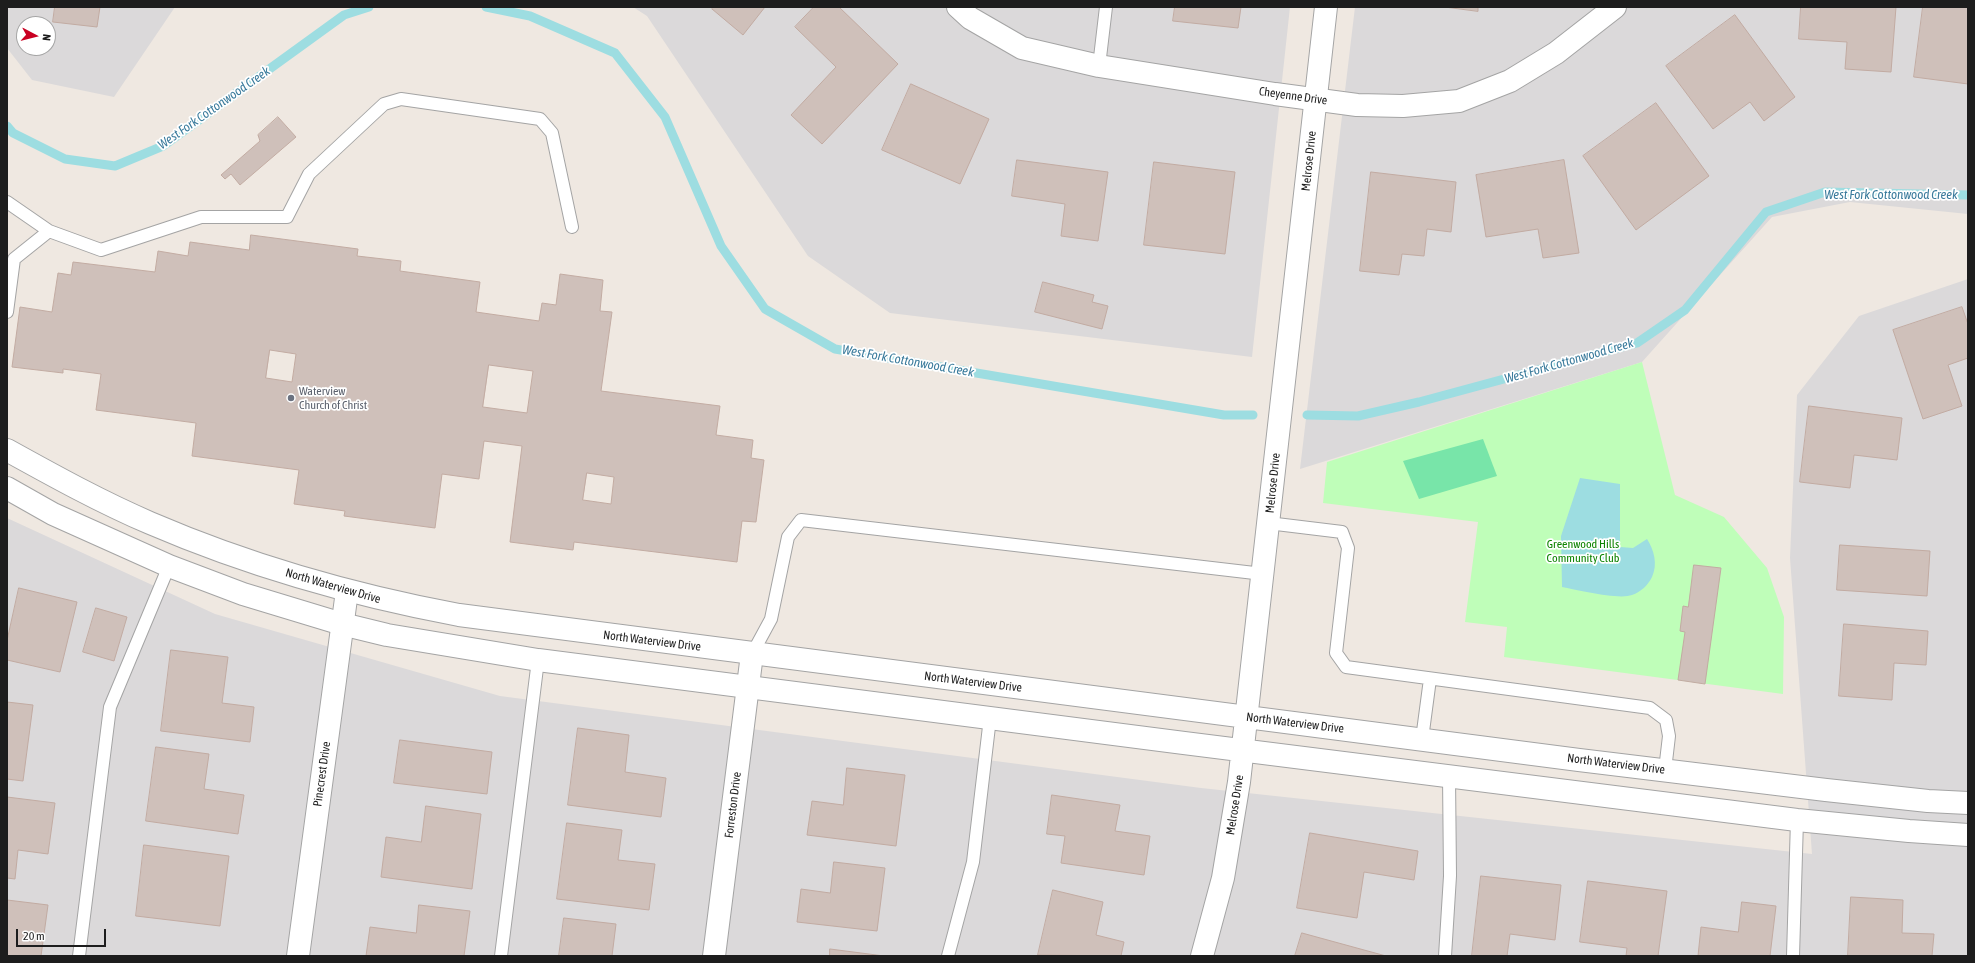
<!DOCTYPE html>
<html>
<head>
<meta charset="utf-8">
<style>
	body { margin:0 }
	#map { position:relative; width:1975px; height:963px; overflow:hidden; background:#efe8e1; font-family:"Asap Condensed",sans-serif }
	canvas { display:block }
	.frame { position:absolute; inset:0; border:8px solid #1d1d1d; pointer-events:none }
	.north { position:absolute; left:16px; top:16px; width:40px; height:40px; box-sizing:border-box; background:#fff; border:1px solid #a5a5a5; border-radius:50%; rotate:97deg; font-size:11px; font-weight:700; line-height:16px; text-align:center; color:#1d1d1d }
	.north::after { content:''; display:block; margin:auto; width:14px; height:18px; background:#c90022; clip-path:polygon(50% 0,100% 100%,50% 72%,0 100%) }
	.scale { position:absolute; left:16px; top:929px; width:90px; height:18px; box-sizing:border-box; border:2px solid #1d1d1d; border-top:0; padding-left:5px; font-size:12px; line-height:14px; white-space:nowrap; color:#1d1d1d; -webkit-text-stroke:3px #fff; paint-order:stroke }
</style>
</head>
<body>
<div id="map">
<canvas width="1975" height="963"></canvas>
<div class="frame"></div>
<div class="north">N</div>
<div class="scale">20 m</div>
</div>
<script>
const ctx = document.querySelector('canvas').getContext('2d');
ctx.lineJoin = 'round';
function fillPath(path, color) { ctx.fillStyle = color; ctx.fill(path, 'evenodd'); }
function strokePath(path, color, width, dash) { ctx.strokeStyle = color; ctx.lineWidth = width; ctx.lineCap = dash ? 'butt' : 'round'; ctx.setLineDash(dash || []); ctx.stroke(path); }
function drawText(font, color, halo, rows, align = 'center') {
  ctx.font = font + ' "Asap Condensed",sans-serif'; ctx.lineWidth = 3.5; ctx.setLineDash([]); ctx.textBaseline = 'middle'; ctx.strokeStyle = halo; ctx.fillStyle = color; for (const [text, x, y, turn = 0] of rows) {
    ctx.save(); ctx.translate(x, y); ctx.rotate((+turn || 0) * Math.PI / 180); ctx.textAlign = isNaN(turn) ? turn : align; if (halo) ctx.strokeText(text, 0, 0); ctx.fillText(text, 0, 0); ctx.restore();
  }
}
fillPath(new Path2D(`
	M7 7H175L114 97 32 80 7 48ZM24 24H48V48H24Z
	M633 7H1290L1252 357 890 313 808 256 647 16Z
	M1355 7H1968V214L1850 202 1772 217 1642 362 1300 469Z
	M1968 279V956H7V518L215 614 500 696 1201 788 1812 854 1790 558 1797 395 1859 316Z`), '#dbd9da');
fillPath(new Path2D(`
	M1642 362 1675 495 1724 517 1767 568 1784 617 1783 694 1504 657 1507 627 1465 622 1478 522 1323 503 1327 462Z`), '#bffeb9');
fillPath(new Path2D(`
	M1483 439 1497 476 1419 499 1403 461Z`), '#78e5a9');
fillPath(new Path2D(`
	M1580 478 1620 484V547L1633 548 1647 539C1654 550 1658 564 1652 577 1648 585 1641 592 1632 595 1619 600 1577 590 1562 587L1561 536Z`), '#9ddde1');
strokePath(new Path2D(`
	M486 7 530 16 615 53 665 117 721 246 765 309 835 349 1224 415H1253
	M7 126 13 133 65 159 115 166 163 146 344 15 369 7
	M1307 415 1358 416 1419 402 1637 343 1685 310 1766 212 1825 192 1968 195`), '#9ddde1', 9);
const building = new Path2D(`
	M55 7H100L97 27 53 22Z
	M714 7H765L743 35 712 9Z
	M814 7H839L898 64 822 144 791 115 836 67 795 27Z
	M1175 7H1241L1238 28 1173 21Z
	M1445 7H1478V11Z
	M1801 7H1896L1891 72 1845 69 1847 42 1799 39Z
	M1923 7H1968V84L1914 77Z
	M1735 15 1795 97 1764 121 1750 102 1713 129 1666 66Z
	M911 84 989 119 960 184 882 150Z
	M1656 103 1709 176 1636 230 1583 156Z
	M278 117 296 137 240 185 231 174 225 179 221 175 260 141 258 135Z
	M1017 160 1108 172 1098 241 1061 236 1065 204 1012 196Z
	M1564 160 1579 253 1543 258 1538 229 1486 237 1476 175Z
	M1154 162 1235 172 1225 254 1144 245Z
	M1371 172 1456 182 1451 232 1427 229 1424 256 1402 254 1399 275 1360 271Z
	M251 235 358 249 357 256 401 261 400 271 480 282 476 312 539 321 542 303 556 305 560 274 603 280 600 311 612 312 601 391 720 406 716 435 753 440 751 458 764 460 756 522 742 521 737 562 574 542 573 550 510 542 522 446 484 441 479 479 442 474 435 528 344 516 345 511 294 504 299 470 192 456 196 423 96 410 101 374 63 369V373L12 367 20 307 52 312 58 273 71 275 73 262 155 272 158 251 188 256 190 242 249 250ZM270 350 296 354 292 382 266 378ZM489 365 533 371 527 413 483 407ZM587 473 614 477 611 504 583 500Z
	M1043 282 1094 295 1092 302 1108 306 1102 329 1035 312Z
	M1962 307 1968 324V358L1948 365 1962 406 1923 419 1893 330Z
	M1809 406 1902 418 1897 460 1854 455 1850 488 1800 482Z
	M1840 545 1930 551 1927 596 1837 590Z
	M1694 565 1721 568 1705 684 1678 680 1685 632 1680 631 1683 606 1688 607Z
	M19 588 77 602 60 672 7 660V641Z
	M96 608 127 617 114 661 83 652Z
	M1844 624 1928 631 1926 665 1894 663 1892 700 1839 696Z
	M171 650 228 657 222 703 254 707 250 742 161 731Z
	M7 702 33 705 23 781 7 779Z
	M578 728 629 735 625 772 666 778 661 817 568 805Z
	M400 740 492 752 487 794 394 783Z
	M156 747 209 754 204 789 244 795 238 834 146 821Z
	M847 768 905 775 896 846 807 835 812 801 843 805Z
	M1052 795 1120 805 1115 831 1150 836 1144 875 1061 863 1065 836 1047 834Z
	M7 797 55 803 48 854 18 850 15 879 7 878Z
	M426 806 481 814 472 889 381 877 386 837 421 842Z
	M567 823 622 830 618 860 655 864 649 910 557 899Z
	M1310 833 1418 851 1414 880 1364 872 1357 918 1297 908Z
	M144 845 229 856 220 926 136 916Z
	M834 862 885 868 877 931 797 922 801 889 830 893Z
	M1481 876 1561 885 1555 940 1510 934 1507 956H1472Z
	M1588 881 1667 891 1658 956H1626L1627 948 1580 942Z
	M1053 890 1103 902 1096 935 1124 942 1121 956 1038 955Z
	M1851 897 1903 900 1902 933 1934 934 1932 956H1848Z
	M7 900 48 905 41 956H7Z
	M1742 902 1776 906 1770 956H1698L1701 927 1738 932Z
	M419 905 470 911 464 956H366L370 927 416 933Z
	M564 918 616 924 612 956H559Z
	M1302 933 1386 956H1295Z
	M830 949 884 956H830Z`);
fillPath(building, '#cfc0ba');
strokePath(building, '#c2aba2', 1);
const service = new Path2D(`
	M1099 66 1106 7
	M7 202 49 231
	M7 312 14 259 49 231 101 250 201 217H287L309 174 384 104 401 99 540 119 552 133 572 227
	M1268 523 1342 532 1348 548 1336 653 1346 667 1650 708 1666 720 1669 736 1665 770
	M752 654 771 619 788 537 801 520 1263 574
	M1422 739 1430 679
	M79 956 110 707 169 566
	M501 956 538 660
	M948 956 973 862 990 718
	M1445 956 1450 876 1449 776
	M1793 956 1797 820`);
const minor = new Path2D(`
	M958 7 970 18 1022 48 1099 66 1275 94 1357 105 1403 106 1459 101 1510 81 1556 53 1615 7
	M298 956 347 591
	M714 956 752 654`);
const tertiary = new Path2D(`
	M7 450C54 476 101 502 150 523 250 566 352 595 459 615L1579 760 1826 790 1928 801 1968 803
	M7 488 53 514 169 566 243 594 342 624 387 635 538 660 1184 743 1797 820 1909 831 1968 835
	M1202 956 1223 878 1239 782 1326 7`);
strokePath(service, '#a4a4a4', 14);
strokePath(minor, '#a4a4a4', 24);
strokePath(tertiary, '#a4a4a4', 24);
strokePath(service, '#fff', 12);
strokePath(minor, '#fff', 22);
strokePath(tertiary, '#fff', 22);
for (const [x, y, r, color] of [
	[291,398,4,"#6b7280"]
]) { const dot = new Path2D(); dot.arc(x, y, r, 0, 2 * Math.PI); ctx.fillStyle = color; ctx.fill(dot); strokePath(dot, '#fff', 1.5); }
drawText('12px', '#1d1d1d', '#fff', [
	["Cheyenne Drive",1293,96,8],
	["Melrose Drive",1309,161,-84],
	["Melrose Drive",1273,483,-84],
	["North Waterview Drive",333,586,16],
	["North Waterview Drive",652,641,7],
	["North Waterview Drive",973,682,7],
	["North Waterview Drive",1295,723,7],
	["North Waterview Drive",1616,764,7],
	["Pinecrest Drive",322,774,-82],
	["Forreston Drive",733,805,-83],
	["Melrose Drive",1235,805,-81]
]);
drawText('12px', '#5b616d', '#fff', [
	["Waterview",299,391],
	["Church of Christ",299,405]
], 'left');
drawText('12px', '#0d8302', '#fff', [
	["Greenwood Hills",1583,544],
	["Community Club",1583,558]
]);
drawText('italic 13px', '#3a7b9c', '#fff', [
	["West Fork Cottonwood Creek",214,108,-35],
	["West Fork Cottonwood Creek",1891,195],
	["West Fork Cottonwood Creek",908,361,10],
	["West Fork Cottonwood Creek",1569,361,-16]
]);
</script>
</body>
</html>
